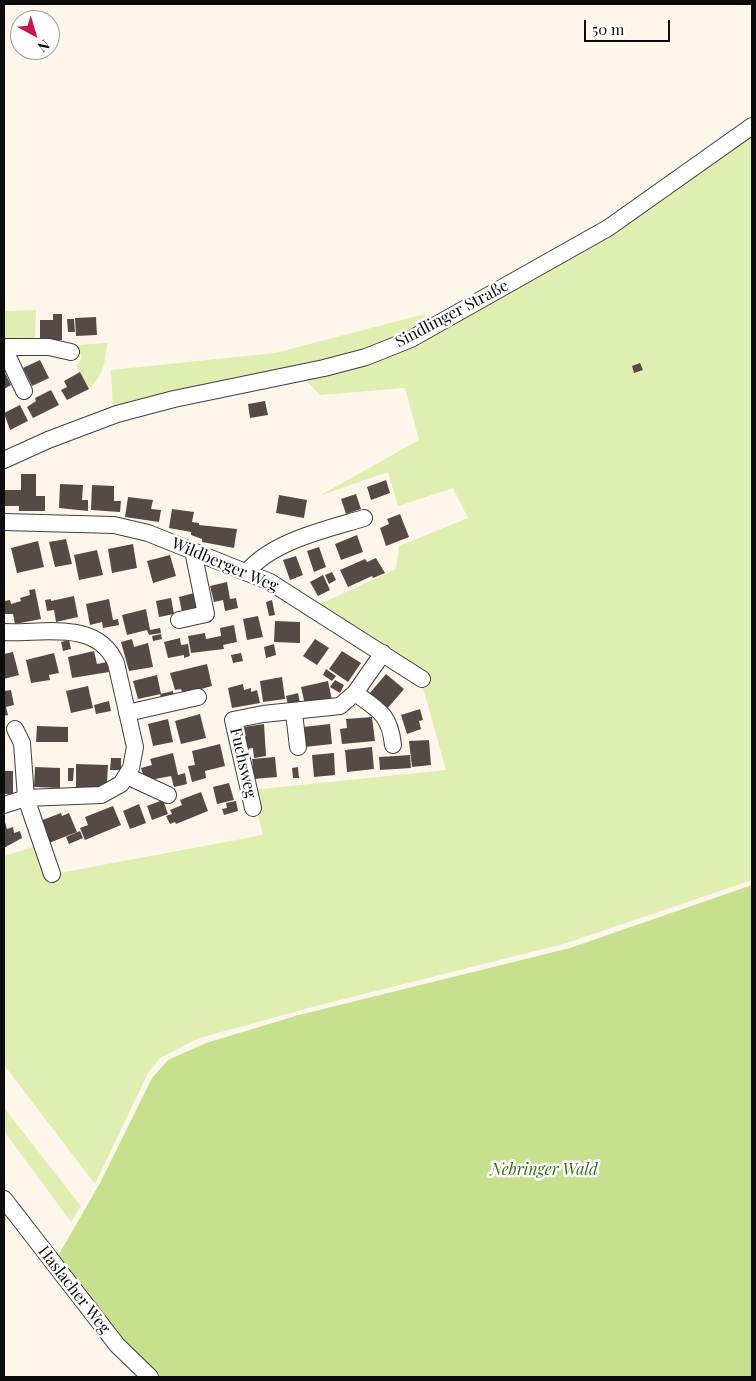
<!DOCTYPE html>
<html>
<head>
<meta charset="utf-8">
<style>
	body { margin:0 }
	#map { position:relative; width:756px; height:1381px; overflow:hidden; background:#fff6eb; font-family:"Playfair Display",serif }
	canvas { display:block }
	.frame { position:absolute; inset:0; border:5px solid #0c0c0c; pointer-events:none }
	.north { position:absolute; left:10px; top:10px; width:50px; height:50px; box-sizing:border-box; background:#fff; border:1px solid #9e9e9e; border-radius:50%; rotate:141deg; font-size:14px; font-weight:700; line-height:20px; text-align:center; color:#0c0c0c }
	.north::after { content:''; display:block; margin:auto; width:18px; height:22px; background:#ca1649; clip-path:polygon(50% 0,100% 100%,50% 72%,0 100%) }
	.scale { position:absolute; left:584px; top:20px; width:86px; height:22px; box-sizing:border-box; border:2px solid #0c0c0c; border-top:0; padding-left:6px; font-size:15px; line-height:18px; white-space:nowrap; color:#0c0c0c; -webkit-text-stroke:4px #fff; paint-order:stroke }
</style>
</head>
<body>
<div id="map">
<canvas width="756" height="1381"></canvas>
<div class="frame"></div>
<div class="north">N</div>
<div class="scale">50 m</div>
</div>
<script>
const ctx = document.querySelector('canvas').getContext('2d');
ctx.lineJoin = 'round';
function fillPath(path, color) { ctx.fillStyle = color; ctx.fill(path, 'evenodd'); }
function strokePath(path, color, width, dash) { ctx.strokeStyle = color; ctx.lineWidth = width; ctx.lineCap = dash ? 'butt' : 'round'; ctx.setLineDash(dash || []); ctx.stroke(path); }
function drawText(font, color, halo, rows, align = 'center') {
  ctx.font = font + ' "Playfair Display",serif'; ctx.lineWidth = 5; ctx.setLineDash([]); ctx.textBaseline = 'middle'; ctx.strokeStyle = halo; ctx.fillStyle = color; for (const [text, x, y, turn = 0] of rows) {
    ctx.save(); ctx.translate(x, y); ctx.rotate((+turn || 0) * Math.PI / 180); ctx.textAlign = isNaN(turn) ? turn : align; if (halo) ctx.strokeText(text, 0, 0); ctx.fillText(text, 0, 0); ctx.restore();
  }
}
fillPath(new Path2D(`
	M752 132V880L567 943 320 1005 199 1038 160 1058 148 1073 95 1184 4 1065V856L39 845 54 874 263 835 252 790 446 770 418 670 320 604 396 569 399 546 468 518 453 488 398 506 388 472 319 496 419 440 405 388 320 395 303 377 422 339Z
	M36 310 35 342 4 343V311Z
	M425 314 428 326 362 353 113 408 111 370 275 353Z
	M107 343C105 363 104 374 89 389L76 366 82 358 77 345Z
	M4 1108 81 1206 71 1222 4 1131Z`), '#dfeeb1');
fillPath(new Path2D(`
	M752 885V1377H156L121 1342 58 1256 100 1183 152 1078 168 1060 206 1043 299 1015 570 948Z`), '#c6e08e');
fillPath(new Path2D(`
	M53 314H62V340H40V320H53Z
	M96 317 97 335 76 336 75 318Z
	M67 319H74L75 332H68Z
	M40 360 49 378 32 386 23 368Z
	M640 363 643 370 634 373 632 366Z
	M4 371 11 385 4 389Z
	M80 372 89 389 67 400 61 390 67 387 64 381Z
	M51 390 59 405 33 418 27 407 36 401 35 398Z
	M265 401 268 415 250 418 248 404Z
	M20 405 28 421 10 430 4 413Z
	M21 474H36V496H45V511H19V506H4V490H21Z
	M386 480 390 493 371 500 367 487Z
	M60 484 83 485 82 500H88V511L59 508Z
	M92 485 114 486V501H121L120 512 91 510Z
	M356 494 361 509 346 514 341 499Z
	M279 495 307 500 304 518 276 513Z
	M128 497 153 500 151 509 161 510 159 522 125 517Z
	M172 509 194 512 192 522 199 523V525L237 529 234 548 202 542V539L191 535V532L169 528Z
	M400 514 409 537 386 546 380 528 389 524 387 519Z
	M357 535 363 552 341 560 335 544Z
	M66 539 72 564 55 567 49 542Z
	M38 541 44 567 17 573 11 548Z
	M133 544 137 568 112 573 108 549Z
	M319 547 326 567 314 572 307 551Z
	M97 550 103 575 79 580 74 555Z
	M170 555 176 576 153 583 147 561Z
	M296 556 303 575 290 580 283 560Z
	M376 558 385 573 373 578 372 576 348 587 340 570 365 559 367 562Z
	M332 572 336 580 329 584 325 575Z
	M323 575 330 590 318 596 310 582Z
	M227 582 230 599 236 598 238 608 225 611 223 600 214 602 210 586Z
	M35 589 41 619 15 624 13 614H4V601L10 600 11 604 21 601 20 598 30 595 29 590Z
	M194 593 198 609 182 612 179 597Z
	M74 596 78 617 56 622 54 610 47 611 45 600 51 599V601Z
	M171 598 174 614 159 617 156 601Z
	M109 599 113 620 118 619 119 625 103 628 102 622 90 625 86 604Z
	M272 600 275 615 269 616 266 602Z
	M146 609 150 630 160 628 161 633 149 635 147 630 127 635 122 615Z
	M258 616 263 637 247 640 243 619Z
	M275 621 300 622V643L274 642Z
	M234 625 237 642 223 645 224 649 191 653 188 636 205 633 206 639 221 636 220 628Z
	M161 634 162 639 153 641 152 636Z
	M180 638 181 645 188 644 190 656 184 658V655L168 658 164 642Z
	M132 639 134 647 148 643 153 667 129 671 121 642Z
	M315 639 329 648 317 665 303 656Z
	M69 640 71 649 63 651 61 642Z
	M274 644 276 655 266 658 264 647Z
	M94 651 97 664 107 662 109 672 72 678 68 657Z
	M342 651 361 663 348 682 329 669Z
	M13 652 19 675 4 679V654Z
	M54 653 59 673 49 675 50 680 31 683 26 660Z
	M241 653 243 661 233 663 231 655Z
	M207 664 212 686 183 694 181 689 175 690 170 673Z
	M326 669 336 676 332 681 323 675Z
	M386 674 404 689 387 709 369 694Z
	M157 675 161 694 138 699 133 681Z
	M282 677 285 699 263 702 260 681Z
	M335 680 344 685 340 693 330 687Z
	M328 681 332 700 305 705 301 687Z
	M243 684 244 690 251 688V692L257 690 260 703 232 708 228 688Z
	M88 686 93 708 71 713 66 691Z
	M11 690 14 705 6 707 8 715 4 716V691Z
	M173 691 174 698 162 701 160 694Z
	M298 693 300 703 288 705 286 696Z
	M109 701 111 711 96 714 94 705Z
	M420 709 423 720 419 721 421 729 407 734 401 715Z
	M200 714 206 738 181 744 175 721Z
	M372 717 375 741 342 744 340 729 347 728 346 719Z
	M168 719 173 742 153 746 148 724Z
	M264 724 266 756 254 758 253 748 247 749 244 727Z
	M330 724 332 744 305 747 303 727Z
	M37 726 68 727V742H36Z
	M429 740 431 765 412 767 409 741Z
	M220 744 225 766 205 771 206 778 192 782 188 766 195 765 192 751Z
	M372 747 374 769 347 772 345 750Z
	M173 753 178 775 185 773 187 784 174 787 171 776 145 781 141 768 152 765 150 759Z
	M334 753 335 775 314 777 312 755Z
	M410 755 411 768 380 770 379 757Z
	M275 757 277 777 254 779 252 759Z
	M111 758H121V770H110Z
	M76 764 108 765 107 782 100 788 76 787Z
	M35 767 60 768V788L34 787Z
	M298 767 299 778H293L292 768Z
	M68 768H74L73 781H68Z
	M4 771H13V794H4Z
	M229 783 234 800 217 804 213 787Z
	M201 792 208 811 176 824 175 822 170 824 166 816 172 814 170 810 182 805 180 800Z
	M163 800 168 814 152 820 147 806Z
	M236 801 238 811 224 815 222 809 227 808 226 803Z
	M139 804 146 823 130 829 123 811Z
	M113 806 121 825 85 840 80 828 88 825 85 817Z
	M61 813 62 816 69 813 77 832 49 843 40 821Z
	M4 819 7 829 13 827 14 833 20 831 22 838 4 848Z
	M80 831 83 838 69 844 66 837Z`), '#564a47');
const minor = new Path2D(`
	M4 347H49L71 352
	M4 348 24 391
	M4 460 48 440 117 414 174 399 324 368 366 357 411 339 608 228 752 126
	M4 522 114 525 148 533 270 582 422 679
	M247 572C272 541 328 529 364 518
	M179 620 206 614 193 551
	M4 632C43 634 97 619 116 663L135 747 131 768 121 784 101 795 26 798 4 805
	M355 693C379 710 390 715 393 745
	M127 713 198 697
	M294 713 298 747
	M15 729 22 743 26 798 52 874
	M127 776 168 795
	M253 808 233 720 263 714 340 706 355 693 383 653
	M4 1199 117 1345 150 1377`);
strokePath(minor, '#3f3f3f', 18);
strokePath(minor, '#fff', 16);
drawText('16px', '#0c0c0c', '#fff', [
	["Sindlinger Straße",452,314,-28],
	["Wildberger Weg",225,565,23],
	["Fuchsweg",243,763,77],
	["Haslacher Weg",74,1290,52]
]);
drawText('italic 16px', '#3b6a16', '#fff', [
	["Nebringer Wald",544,1170]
]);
</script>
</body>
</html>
